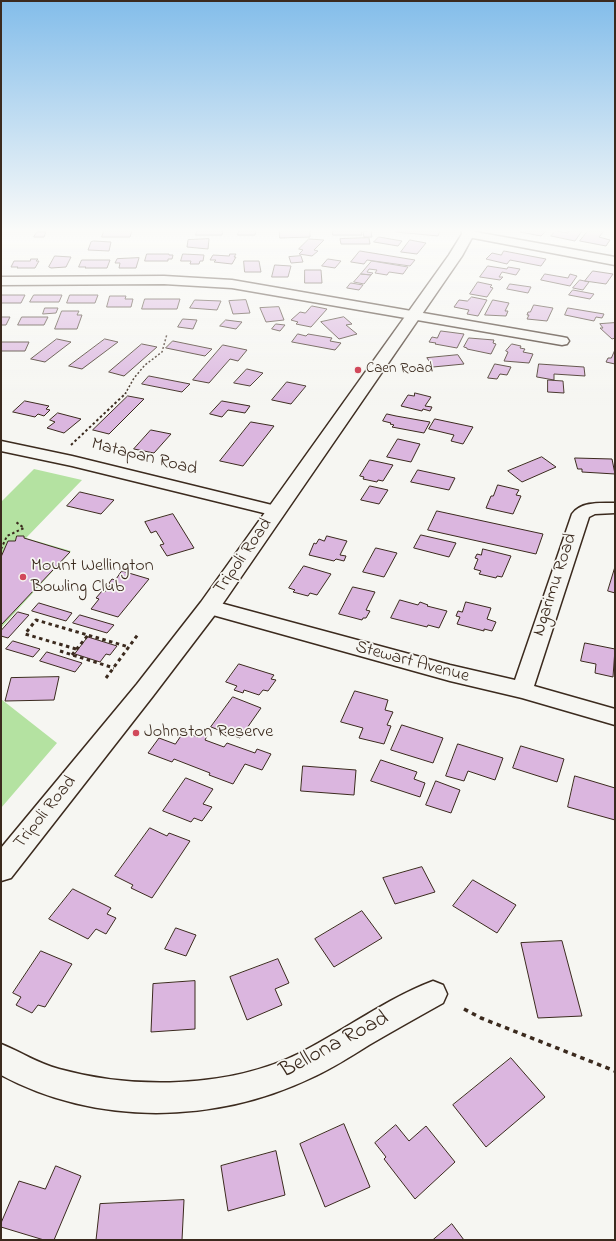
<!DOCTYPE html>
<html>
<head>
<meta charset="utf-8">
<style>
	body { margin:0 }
	#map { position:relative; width:616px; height:1241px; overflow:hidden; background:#f6f6f2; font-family:"Indie Flower",sans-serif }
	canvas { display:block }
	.frame { position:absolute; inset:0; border:2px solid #3b2a1e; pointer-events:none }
</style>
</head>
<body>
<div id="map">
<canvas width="616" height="1241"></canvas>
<div class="frame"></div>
</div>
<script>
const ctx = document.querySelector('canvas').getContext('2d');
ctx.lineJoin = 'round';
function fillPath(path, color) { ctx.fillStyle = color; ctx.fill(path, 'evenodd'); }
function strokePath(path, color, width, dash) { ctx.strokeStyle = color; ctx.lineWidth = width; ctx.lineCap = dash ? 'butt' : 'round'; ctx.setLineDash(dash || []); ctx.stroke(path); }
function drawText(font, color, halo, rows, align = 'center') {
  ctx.font = font + ' "Indie Flower",sans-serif'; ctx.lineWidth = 3.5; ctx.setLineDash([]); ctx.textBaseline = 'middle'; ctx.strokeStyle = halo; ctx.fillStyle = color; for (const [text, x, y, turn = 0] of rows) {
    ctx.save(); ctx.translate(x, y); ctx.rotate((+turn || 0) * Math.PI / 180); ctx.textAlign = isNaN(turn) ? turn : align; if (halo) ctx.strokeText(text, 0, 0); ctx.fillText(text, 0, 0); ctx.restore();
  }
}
fillPath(new Path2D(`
	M34 469 82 480 26 538 71 551 1 628V502Z
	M1 699 57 743 1 808Z`), '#b4e2a1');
const building = new Path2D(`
	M104 231H132L130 237H102Z
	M197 231H223L222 235H196Z
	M239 231H256L255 235H238Z
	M280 231H310V237L280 238Z
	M333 231H361L362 235H333Z
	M371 231 372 237H364L363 232Z
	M396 231H440L438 236 396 232Z
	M522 231H546L541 236 520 232Z
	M556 231 568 233 569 231H567H582L575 241 551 236Z
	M588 231H604L599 237 610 240 606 246 580 241Z
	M37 232H46L44 237H34Z
	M379 237 402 241 398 246 374 242Z
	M369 238 370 244H341L340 239Z
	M209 239 208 249 187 247 188 240Z
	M309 239 324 240 314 250 318 251 312 256 299 254 303 250 299 249Z
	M410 240 426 243 417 254 401 252Z
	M94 241 111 242 109 251 88 250 91 242Z
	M360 251 415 260 410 266 367 260 364 264 351 262Z
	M504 251 546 259 541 266 510 260 507 264 486 259 492 253 501 255Z
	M147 254H169V255H173L172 259H168V261H145Z
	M183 254 204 255 203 261H200L199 264H190L191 261H181Z
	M230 254H236L234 257H236L232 264 214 262 216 260H210L213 255 229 256Z
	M55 256 71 257 66 267 51 268 49 267Z
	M301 256 303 262 291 263 289 257Z
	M139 258 136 268H119L120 263H115L117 259Z
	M31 259H38L36 261H39L35 268H17L18 267H11L14 261H30Z
	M328 259 341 261 335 268 322 266Z
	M82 260H110L107 268H85L86 267H79Z
	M244 261H259L261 272H245Z
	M372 261 408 267 403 274 389 272 387 275 375 273 377 270 369 269 367 272 373 273 371 275 361 274Z
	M275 265 291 266 288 277H272Z
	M488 266 507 269 508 267 520 269 516 275 502 272 499 277H503L500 280 480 277Z
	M305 270H321L322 283H305Z
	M593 271 613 274 606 284 585 281Z
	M361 274 371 275 364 284 354 282Z
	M545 274 568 278 570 274 577 276 570 286 541 280Z
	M580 280 589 282 583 290 573 288Z
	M478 282 492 285 490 287 493 288 487 297 470 294Z
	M351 283 363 285 359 290 347 288Z
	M510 284 531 287 528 293 507 289Z
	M573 290 594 294 590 299 569 295Z
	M1 295H25L21 303H1Z
	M34 295H62L59 302H30Z
	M70 295H98L95 303H67Z
	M110 296H126L125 299H133L131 307H107Z
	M472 297 487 300 478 316 467 314 469 310 454 307 459 300 467 301Z
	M145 299H180L177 309H142Z
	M195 300 221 301 217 310 190 308Z
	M246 300 250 313 233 314 229 301Z
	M493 300 509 303 505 311H508L506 316 485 315Z
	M534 305 553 308 547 321 527 319 529 315H527L528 312H530Z
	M312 306 327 309 311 327 296 324 298 322 291 320 300 312 305 313Z
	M279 307 284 320 266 322 260 308Z
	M45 308H58L56 313 43 314Z
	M568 308 604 314 602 318 596 317 594 321 565 315Z
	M62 311H79L77 315H82L77 329H55Z
	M1 317H10L6 325H1Z
	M22 317H48L44 325H18Z
	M344 317 352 324 346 325 357 334 339 339 321 322Z
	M183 319 197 320 193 329 178 327Z
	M226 320 242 322 236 329 220 326Z
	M615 323V338L612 339 600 328H603L600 324Z
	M276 324 285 325 280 331 272 329Z
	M441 331 464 334 457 348 435 344 436 343 429 342 432 337 437 338Z
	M298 334 306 336 308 334 332 338 330 341 341 343 335 350 292 342Z
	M469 338 494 340 493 343 496 344 491 354 467 349V348L464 347Z
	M57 339 71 342 45 362 31 359Z
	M105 339 118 342 82 369 69 366Z
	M173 341 212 349 205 356 166 348Z
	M1 342H29L25 351H1Z
	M142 344 157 347 124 376 109 372Z
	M512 344 521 346 520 348 525 349 523 352 533 354 529 363 504 361 508 352 506 351Z
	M223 345 247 350 238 361 230 359 209 383 193 380Z
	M615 350V364L606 362 608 358H611Z
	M458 355 464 364 433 367 427 358Z
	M495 364 511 367 507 375 500 374 497 379 488 378Z
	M539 364 584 367 585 376 554 374V380L537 377Z
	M247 369 263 373 250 386 234 383Z
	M149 376 190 384 182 392 142 384Z
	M548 380 563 381 564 393 548 392Z
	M287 382 306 386 291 404 272 400Z
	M415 393 431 397 425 406 432 407 430 411 423 409 422 411 401 406 408 395 414 396Z
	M128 396 144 399 109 434 93 430Z
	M25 401 49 406 46 409 50 410 44 416 38 414 35 417 13 412Z
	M222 401 250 406 245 413 228 410 222 417 210 414Z
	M58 413 81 419 64 433 47 428 55 422 50 420Z
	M387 414 396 416 430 422 424 433 392 427 394 425 390 424 391 423 383 421Z
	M435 419 473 427 463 444 451 441 454 435 429 429Z
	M251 422 274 426 243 466 220 461Z
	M151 430 171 434 154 453 134 449Z
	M398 439 420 444 411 462 387 457Z
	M542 457 556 467 522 482 508 471Z
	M575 458 612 459 615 474 582 472V469H578Z
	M370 460 393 465 383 481 378 480 377 482 363 479 364 477 360 476Z
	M418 470 455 478 449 490 411 482Z
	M498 485 519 490 516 495 521 496 513 514 486 508 491 496H493Z
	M370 486 388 490 379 504 361 500Z
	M80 492 114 500 101 514 67 506Z
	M437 511 543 534 536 554 428 530Z
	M173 514 194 548 167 556 160 545 164 544 156 531 151 533 145 522Z
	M421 535 456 543 449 557 414 548Z
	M17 536H24V538L70 552 1 625V557L8 541H15Z
	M327 536 347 541 340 555 346 556 344 561 336 559 334 561 309 555 314 543 316 544 319 539 324 541Z
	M376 548 397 553 384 577 363 572Z
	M483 549 511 556 502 577 497 576 496 578 479 574 481 571 474 569 478 559 475 558 477 554 481 555Z
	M304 566 331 574 317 595 310 593 308 596 293 592 295 590 289 588Z
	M615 567V593L608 591Z
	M122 571 149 579 118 617 91 609 99 599 96 598 102 591 105 592 111 584 109 583 112 579 115 580Z
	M353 587 375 592 366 610 370 611 366 618H363L362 620 339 614Z
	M400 600 418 605 420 602 428 605 427 606 447 611 439 628 428 625 427 627 391 618Z
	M466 602 491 608 487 619 496 622 492 631 484 629V631L457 624 460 617 456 616 458 611 462 612Z
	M39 603 72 613 66 621 32 611Z
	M18 612 29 615 8 638 1 636V631Z
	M80 615 114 625 107 633 73 623Z
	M88 637 117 646 110 655 106 654 100 662 75 654Z
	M13 641 40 649 33 657 6 649Z
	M585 643 615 649 613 677 595 673 596 664 581 661Z
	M47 652 82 663 75 672 40 661Z
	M239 664 274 675 271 679 276 680 268 691 263 690 259 695 244 690 243 693 234 690 237 686 226 682Z
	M59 677 54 700 5 701 11 678Z
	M355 691 388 700 385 710 393 712 387 725 391 726 384 744 359 738 363 728 341 722Z
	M233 697 261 708 240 738 211 727Z
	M402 725 443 738 433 763 391 750Z
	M184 732 198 737 201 734 207 736 205 740 224 747 227 743 255 753 257 749 271 754 262 770 245 764 233 784 209 775 210 773 174 759 172 762 148 753 159 738 175 744Z
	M458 744 503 758 495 780 468 771 464 781 446 776Z
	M521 746 564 759 557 782 513 768Z
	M381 760 417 772 414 779 425 783 420 797 371 781Z
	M303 766 356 770 354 795 301 791Z
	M575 776 615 788V820L568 807Z
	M186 778 213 789 203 804 212 807 202 821 194 818 191 822 163 811Z
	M436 781 460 790 451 813 426 805Z
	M150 828 167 836 169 833 190 841 152 898 131 888 133 885 115 876Z
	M422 867 435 892 395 904 383 878Z
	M473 880 516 905 497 933 453 906Z
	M73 889 111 908 107 914 116 918 106 934 96 929 88 939 49 919Z
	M362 911 382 938 334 967 315 939Z
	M176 928 196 935 186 956 165 949Z
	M562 941 582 1016 538 1018 521 943Z
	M41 951 72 964 45 1007 38 1005 32 1013 16 1005 21 997 13 993Z
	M278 959 289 983 275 989 282 1005 247 1020 230 977Z
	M195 981V1029L151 1032 153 984Z
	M511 1058 545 1097 486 1147 453 1105Z
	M344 1124 370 1187 325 1207 300 1144Z
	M396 1125 409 1141 426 1126 455 1162 415 1199 384 1159 386 1157 375 1143Z
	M276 1151 285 1195 228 1211 221 1166Z
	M56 1166 81 1176 54 1240H44L1 1227V1223L19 1181 45 1189Z
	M184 1200 182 1240H96L100 1204Z
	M452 1224 464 1240H433Z`);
fillPath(building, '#dbb6df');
strokePath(building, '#3b2a1e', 1);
const street = new Path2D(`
	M470 231 615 257V265L468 237 464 236 462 234 464 232Z
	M164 276 232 280 562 337 567 338 569 341 567 344 562 345 232 288 164 284 1 285V277Z
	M1 441 72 456 276 506 282 507 285 511 282 515 276 516 72 466 1 451Z
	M615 503V513L595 514 589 517 534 686 615 709V725L522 698 450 681 202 612 199 607 202 602 209 600 450 665 515 680 572 514C581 501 601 503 615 503Z
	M433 981 443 985 447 994 443 1003C418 1017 393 1031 369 1045 350 1057 331 1069 311 1078 215 1124 96 1126 1 1075V1044C21 1052 39 1064 59 1069 134 1090 230 1088 300 1053 345 1030 386 999 433 981Z`);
const secondary = new Path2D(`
	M462 231H474V234L462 256 217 612 153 696 11 878 1 881V848L137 684 201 602 449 255 462 234Z`);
strokePath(street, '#3b2a1e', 3);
strokePath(secondary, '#3b2a1e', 3);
strokePath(new Path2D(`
	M125 394 134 378 145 365 162 352 167 334`), '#3b2a1e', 1.5, [2, 2]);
strokePath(new Path2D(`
	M71 445 126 393
	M1 549 7 536 24 528 16 522`), '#3b2a1e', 2, [2.5, 2.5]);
strokePath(new Path2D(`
	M76 649 25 634 36 620 129 647
	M60 651 114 668
	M72 655 88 635
	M106 678 139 633`), '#3b2a1e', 3, [3.5, 3.5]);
strokePath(new Path2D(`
	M464 1009 481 1018 615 1071`), '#3b2a1e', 3.5, [4.5, 4.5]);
fillPath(street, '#f6f6f2');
fillPath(secondary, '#f6f6f2');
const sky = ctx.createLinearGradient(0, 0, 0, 405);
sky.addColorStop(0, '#83bdea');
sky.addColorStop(0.57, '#fbfbf9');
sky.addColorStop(1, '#fbfbf900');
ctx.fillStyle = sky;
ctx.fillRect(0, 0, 616, 405);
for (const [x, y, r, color] of [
	[358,370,4,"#d1495b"],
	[23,577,4,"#d1495b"],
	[136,733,4,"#d1495b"]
]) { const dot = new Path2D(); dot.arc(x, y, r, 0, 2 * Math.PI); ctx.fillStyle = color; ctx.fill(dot); strokePath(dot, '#f6f6f2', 1.5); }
drawText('15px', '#3b2a1e', '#f6f6f2', [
	["Caen Road",366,370]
], 'left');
drawText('18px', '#3b2a1e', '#f6f6f2', [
	["Matapan Road",144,458,14],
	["Tripoli Road",244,557,-55],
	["Ngarimu Road",556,585,-72],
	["Stewart Avenue",412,663,15],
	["Tripoli Road",46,813,-51]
]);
drawText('18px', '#3b2a1e', '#f6f6f2', [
	["Mount Wellington",31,567],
	["Bowling Club",31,588],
	["Johnston Reserve",144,733]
], 'left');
drawText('22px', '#3b2a1e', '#f6f6f2', [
	["Bellona Road",335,1046,-28]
]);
</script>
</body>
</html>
